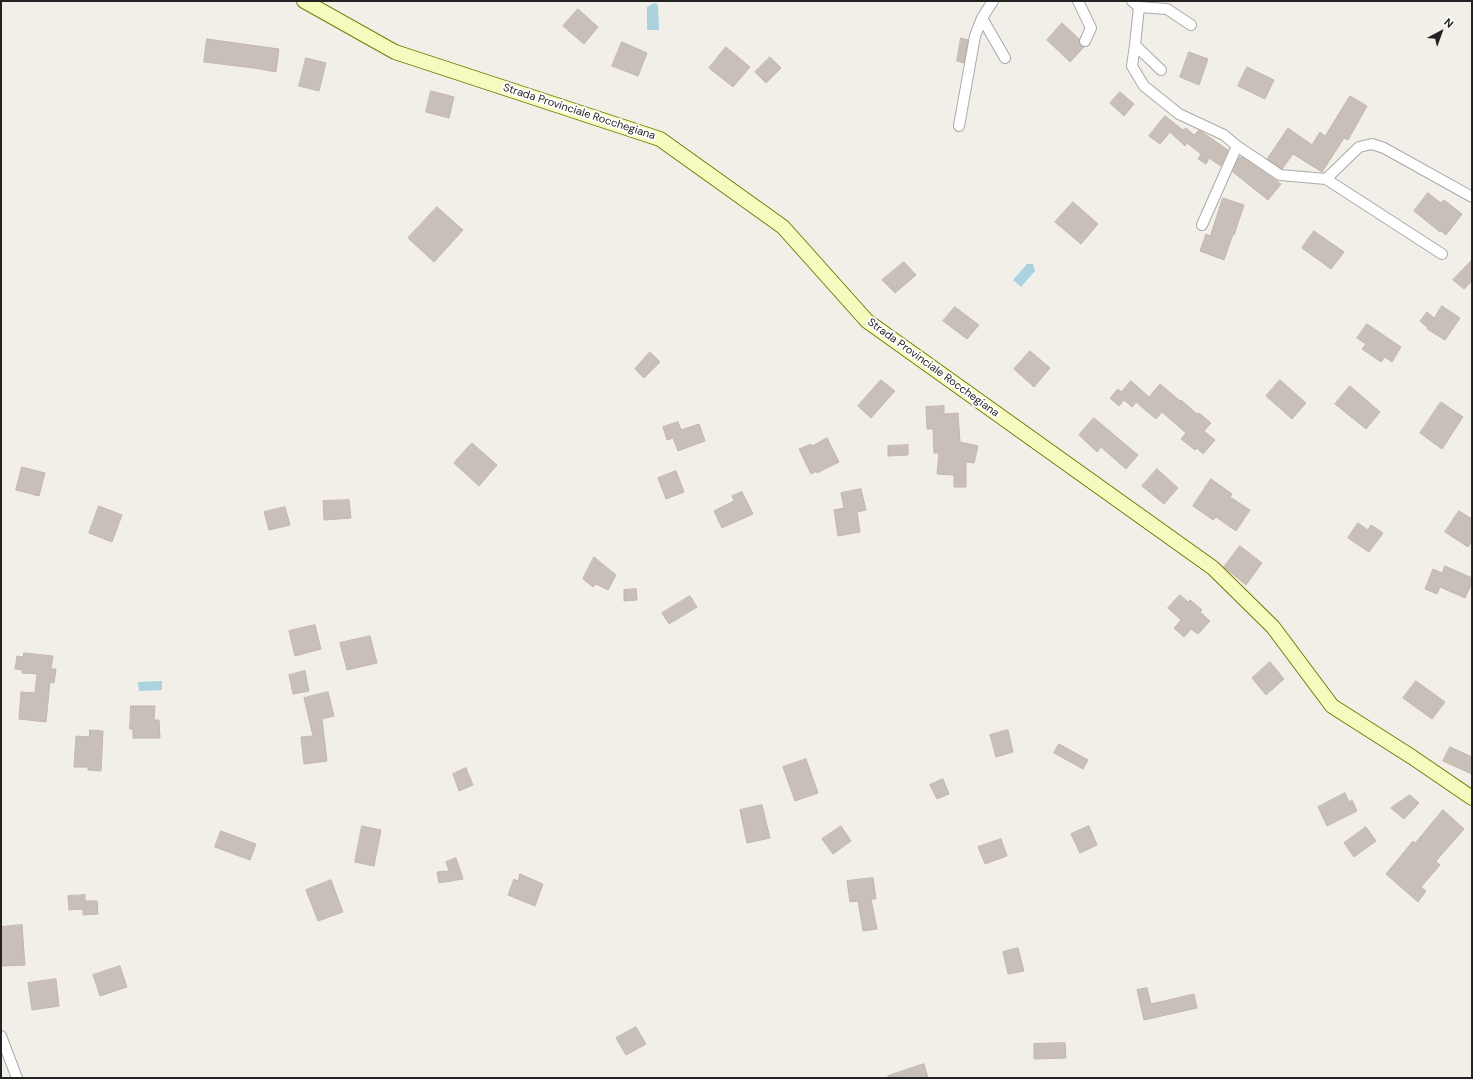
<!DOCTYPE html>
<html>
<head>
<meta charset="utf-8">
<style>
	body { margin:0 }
	#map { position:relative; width:1473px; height:1079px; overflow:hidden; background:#f2efe9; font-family:"DM Sans",sans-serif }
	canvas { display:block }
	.frame { position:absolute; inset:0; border:2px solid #222; pointer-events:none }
	.north { position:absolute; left:1421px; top:12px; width:40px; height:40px; -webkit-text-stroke:3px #fff; paint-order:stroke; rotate:41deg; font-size:11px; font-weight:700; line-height:16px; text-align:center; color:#222 }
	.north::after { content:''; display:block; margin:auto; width:14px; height:18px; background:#222; clip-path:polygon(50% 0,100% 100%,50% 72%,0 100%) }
</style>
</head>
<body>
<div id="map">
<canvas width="1473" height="1079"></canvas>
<div class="frame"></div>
<div class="north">N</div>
</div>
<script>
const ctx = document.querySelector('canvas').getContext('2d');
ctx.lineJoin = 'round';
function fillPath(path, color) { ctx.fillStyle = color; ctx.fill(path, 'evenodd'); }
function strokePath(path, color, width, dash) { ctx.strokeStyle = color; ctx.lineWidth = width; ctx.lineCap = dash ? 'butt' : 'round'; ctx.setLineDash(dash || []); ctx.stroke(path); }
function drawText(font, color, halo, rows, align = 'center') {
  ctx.font = font + ' "DM Sans",sans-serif'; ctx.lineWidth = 4; ctx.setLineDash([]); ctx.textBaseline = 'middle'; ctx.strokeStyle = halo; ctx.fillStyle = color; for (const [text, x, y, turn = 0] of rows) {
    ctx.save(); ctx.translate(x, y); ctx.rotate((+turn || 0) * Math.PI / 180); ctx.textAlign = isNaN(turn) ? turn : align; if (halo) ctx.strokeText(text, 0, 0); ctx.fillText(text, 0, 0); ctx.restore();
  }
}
fillPath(new Path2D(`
	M654 3 657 4 658 7 659 30H647V7Z
	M1027 264H1033L1035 271 1021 287 1013 280Z
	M162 681V690L139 691 138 682Z`), '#aad3df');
const building = new Path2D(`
	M578 9 598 27 584 44 563 26Z
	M1062 23 1079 39 1080 44 1084 47 1070 62 1047 40Z
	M961 38 968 40 964 63 957 61Z
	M207 39 279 49 276 72 254 68 204 62Z
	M622 42 647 53 638 76 612 66Z
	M726 47 750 67 733 87 709 68Z
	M1189 52 1208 59 1199 85 1180 77Z
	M770 57 781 68 766 83 755 72Z
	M306 58 326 63 319 91 299 86Z
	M1247 67 1274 80 1265 99 1238 86Z
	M431 91 454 97 449 118 426 112Z
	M1120 92 1134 104 1124 116 1110 103Z
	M1350 96 1367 106 1348 140 1344 138 1322 172 1293 154 1282 169 1267 159 1288 128 1312 145 1320 132 1325 136Z
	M1165 116 1183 130 1186 128 1194 135 1199 130 1228 150 1221 166 1209 158 1206 164 1198 159 1201 154 1187 143 1185 146 1170 132 1160 144 1149 136Z
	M1239 157 1241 158 1242 157 1281 184 1268 200 1233 172Z
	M1428 193 1441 203 1444 200 1462 214 1446 235 1441 231 1440 232 1414 211Z
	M1223 198 1244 205 1234 235 1233 234 1224 260 1200 251 1206 234 1210 236Z
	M1073 202 1098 224 1081 244 1055 222Z
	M437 207 463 230 434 262 408 238Z
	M1314 231 1344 252 1331 269 1302 248Z
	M1472 260V281L1464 289 1453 280Z
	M904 262 916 275 895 293 882 280Z
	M1442 306 1460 318 1445 340 1427 329 1428 328 1420 321 1427 312 1434 318Z
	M955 307 979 325 967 339 943 321Z
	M1367 324 1401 347 1392 362 1385 357 1381 362 1362 349 1366 344 1357 338Z
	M1030 351 1050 368 1034 387 1014 369Z
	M650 352 660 362 644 378 635 369Z
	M881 380 895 391 871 418 858 406Z
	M1280 380 1306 403 1292 419 1266 396Z
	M1131 381 1149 397 1160 384 1180 401 1181 400 1197 414 1199 413 1211 423 1204 431 1215 440 1203 454 1197 448 1195 450 1181 439 1186 433 1162 412 1156 419 1136 402 1132 407 1124 400 1119 406 1110 398 1118 389 1121 392Z
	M1350 386 1380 412 1366 429 1335 404Z
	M1441 402 1463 417 1442 449 1420 433Z
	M944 406V414L958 413 960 442 978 446 974 463 966 462V487H954V475L937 474 939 453H934L933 429H927L926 407Z
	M1094 418 1138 455 1126 469 1101 447 1097 452 1079 435Z
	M678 422 681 430 699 424 705 441 678 451 673 438 667 440 663 427Z
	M827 438 839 462 817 473V471L811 474 799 449 811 444 812 446Z
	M472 443 497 465 479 486 454 463Z
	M908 445V455L888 456V446Z
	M22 467 45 473 39 496 16 490Z
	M1157 469 1178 488 1164 504 1142 486Z
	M676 471 684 492 666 499 658 478Z
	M1211 479 1232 494 1230 497 1250 510 1236 531 1216 517 1213 520 1193 506Z
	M861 489 866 510 857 512 860 532 838 536 834 510 844 508 841 493Z
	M742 492 753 514 722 528 714 511 734 501 732 496Z
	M349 500 351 518 324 520 323 501Z
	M99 506 122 515 112 542 89 533Z
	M285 507 290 525 269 530 264 512Z
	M1459 511 1472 519V541L1468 547 1445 532Z
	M1358 523 1368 530 1371 525 1383 533 1369 552 1348 538Z
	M1240 546 1262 563 1246 585 1224 567Z
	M594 557 616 575 608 590 596 584 593 587 583 579Z
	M1445 566 1472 578V583L1465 598 1440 587 1437 594 1425 589 1433 569 1442 573Z
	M636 589 637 600 624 601V590Z
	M1180 595 1188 602 1190 600 1202 610 1200 612 1210 621 1198 634 1191 629 1184 637 1174 628 1181 620 1168 608Z
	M690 596 697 607 669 624 662 613Z
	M315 625 321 649 295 656 289 631Z
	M370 636 377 663 347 670 340 643Z
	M24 653 53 656 51 669H56L54 683 50 682 46 722 19 719 21 692 35 693 37 674 22 673V670L15 669 17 656 23 657Z
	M1270 662 1284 679 1266 695 1252 678Z
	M305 671 309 691 293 694 289 675Z
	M1416 681 1445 702 1432 719 1403 698Z
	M328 692 334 716 322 719 327 761 304 764 301 737 313 736 304 698Z
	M131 706H155L154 720H159L160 738H133V729H130Z
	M90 730 103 731 101 771 88 770V767H74L76 736 89 737Z
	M1008 730 1013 752 996 757 990 735Z
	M1059 744 1088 760 1083 769 1054 753Z
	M1450 747 1472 757V774L1443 761Z
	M806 759 818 793 795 801 783 767Z
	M466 768 473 785 459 791 453 774Z
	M943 779 949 794 937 799 930 785Z
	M1345 793 1349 802 1352 800 1357 811 1327 826 1318 807Z
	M1410 795 1419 803 1404 819 1391 808Z
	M762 805 770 838 747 843 740 810Z
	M1443 810 1464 829 1436 861 1440 865 1421 887 1426 891 1418 902 1386 874 1413 841 1415 843Z
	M362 826 381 830 374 866 355 862Z
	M841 826 851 841 833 854 822 839Z
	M1089 826 1097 845 1080 853 1071 834Z
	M1366 827 1376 841 1354 857 1344 843Z
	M221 831 256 844 250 860 215 847Z
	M1001 839 1007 856 985 864 978 847Z
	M456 858 463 879 439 883 437 872 449 871 446 862Z
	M520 874 543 884 535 906 508 895 514 879 518 881Z
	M873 878 876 899H871L877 929 863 931 858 901 850 902 847 881Z
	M331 880 343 912 318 921 306 890Z
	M85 895V901H97L98 914 83 915V909L69 910 68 896Z
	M22 925 25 965 2 966 1 927Z
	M1018 948 1024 971 1008 974 1003 952Z
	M120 966 127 987 100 996 93 975Z
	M56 979 59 1006 32 1010 28 983Z
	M1147 988 1151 1004 1194 994 1197 1008 1144 1020 1137 990Z
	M636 1027 646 1044 626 1055 616 1038Z
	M1065 1043 1066 1058 1034 1059V1044Z
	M924 1064 928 1078H888V1076Z`);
fillPath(building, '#c7bfb8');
strokePath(building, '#c4b6ab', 1);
const minor = new Path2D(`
	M993 1 982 18 1005 58
	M1078 1 1091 28 1085 41
	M1132 1 1139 7 1167 9 1191 25
	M1139 7 1135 45 1161 70
	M1135 45 1132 66 1144 86 1179 114 1224 135 1237 146 1202 225
	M959 126 975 36 982 18
	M1237 146 1280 175 1326 179 1359 147 1372 144 1384 148 1472 197
	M1326 179 1442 254
	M1 1036 17 1078`);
const secondary = new Path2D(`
	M304 1 395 52 660 139 783 227 867 321 1213 568 1273 627 1332 706 1412 757 1472 798`);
strokePath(minor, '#a9a9a9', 12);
strokePath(secondary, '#707d05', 16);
strokePath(minor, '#fff', 10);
strokePath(secondary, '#f7fabf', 14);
drawText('11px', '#222', '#fff', [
	["Strada Provinciale Rocchegiana",579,112,18],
	["Strada Provinciale Rocchegiana",933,368,36]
]);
</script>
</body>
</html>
